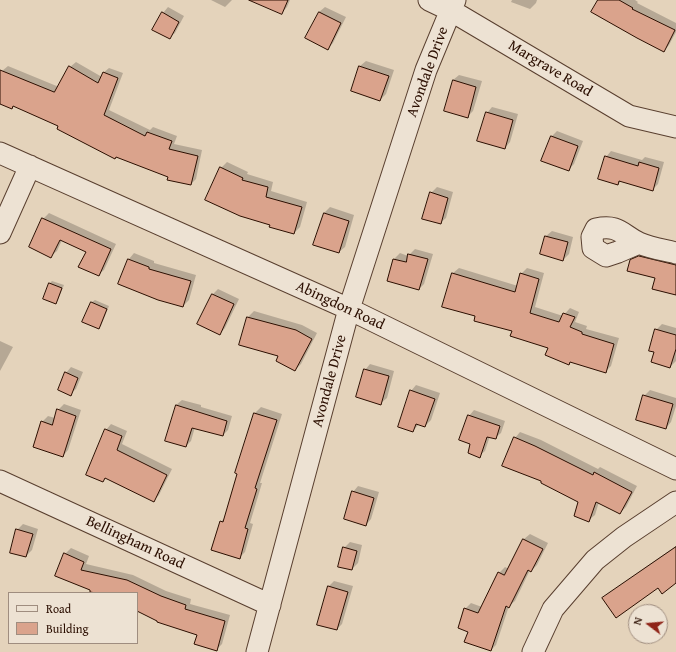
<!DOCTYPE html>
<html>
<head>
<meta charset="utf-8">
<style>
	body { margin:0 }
	#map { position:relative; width:676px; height:652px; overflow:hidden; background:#e4d3bb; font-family:"Gentium Book Plus",serif }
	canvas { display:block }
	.legend { position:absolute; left:8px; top:592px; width:130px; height:52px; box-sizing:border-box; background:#ede2d3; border:1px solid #9f8d7f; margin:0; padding:5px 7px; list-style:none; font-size:12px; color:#2b0e00 }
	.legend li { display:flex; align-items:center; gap:8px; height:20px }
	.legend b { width:20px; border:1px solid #9f8d7f }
	.north { position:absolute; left:628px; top:604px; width:40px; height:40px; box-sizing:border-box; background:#ede2d3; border:1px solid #9f8d7f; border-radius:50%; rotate:286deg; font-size:11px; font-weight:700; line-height:16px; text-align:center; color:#2b0e00 }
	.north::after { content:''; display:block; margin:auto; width:14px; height:18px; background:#8f2418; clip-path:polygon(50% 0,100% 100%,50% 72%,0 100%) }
</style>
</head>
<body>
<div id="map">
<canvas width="676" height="652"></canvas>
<ul class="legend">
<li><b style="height:5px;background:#ede2d3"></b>Road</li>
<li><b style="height:11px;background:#daa38c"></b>Building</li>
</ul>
<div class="north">N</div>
</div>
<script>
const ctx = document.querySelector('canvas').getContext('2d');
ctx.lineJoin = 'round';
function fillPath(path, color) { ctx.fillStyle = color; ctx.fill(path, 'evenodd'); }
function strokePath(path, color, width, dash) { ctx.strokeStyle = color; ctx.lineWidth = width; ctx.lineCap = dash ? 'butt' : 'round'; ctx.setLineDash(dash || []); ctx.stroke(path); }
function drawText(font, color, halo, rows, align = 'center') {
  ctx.font = font + ' "Gentium Book Plus",serif'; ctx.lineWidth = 4; ctx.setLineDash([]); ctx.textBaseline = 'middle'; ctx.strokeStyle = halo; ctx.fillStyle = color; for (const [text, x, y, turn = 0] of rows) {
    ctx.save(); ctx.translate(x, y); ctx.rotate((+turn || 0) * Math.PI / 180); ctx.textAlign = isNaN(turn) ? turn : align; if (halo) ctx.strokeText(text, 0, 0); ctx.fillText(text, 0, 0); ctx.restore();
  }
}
fillPath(new Path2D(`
	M211 0H232L225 7Z
	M263 0H290L287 7 282 13Z
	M512 0H537L536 3 530 9 511 2Z
	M599 0H635L638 2 637 3 676 23V32L669 45 664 51Z
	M168 7 184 16 175 33 169 38 163 13Z
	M325 7 346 17 333 43 328 48 319 12Z
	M366 61 394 70 386 94 380 100 352 90 360 66Z
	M76 62 102 77 103 73 109 68 123 73 109 110 150 130 153 127 177 136 174 144 202 150 196 179 191 184 169 176 14 105 12 108 0 103V77L2 71 8 66 59 87 70 67Z
	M459 75 482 81 473 111 467 117 453 80Z
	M492 107 518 114 510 142 505 148 487 113Z
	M557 131 583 141 574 164 568 170 552 136Z
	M611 151 642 160 645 157 664 162 658 184 652 190 621 181 618 184 606 157Z
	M227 162 248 172 247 174 273 182 271 191 307 202 300 227 294 233 271 224 221 168Z
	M437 187 453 192 446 218 440 223 431 193Z
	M330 207 354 215 345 247 339 252 314 245 324 213Z
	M49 213 116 244 104 270 98 275 87 251 62 240 57 251 51 256 43 219Z
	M552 231 573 237 569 254 563 260 546 236Z
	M415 249 433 254 424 284 419 289 388 280 394 259 400 253 408 256Z
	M645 251 676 259V294L656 278 631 260 637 255Z
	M134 253 154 261V263L196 275 189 300 183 306 120 284 129 259Z
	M459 268 518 286 521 274 527 268 544 273 535 307 563 316 570 308 579 312 575 322 587 326 586 329 619 338 611 366 606 371 571 362 569 364 550 348 513 331 476 316 443 306 453 273Z
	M52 281 64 285 58 300 56 303 44 298 50 283Z
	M218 289 239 299 225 328 220 334 213 294Z
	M95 300 109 306 101 326 98 328 83 322 92 302Z
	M254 311 302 325 317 333 301 364 295 370 279 356 240 345 248 317Z
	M662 324 676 328V361L670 367 655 351 656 330Z
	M0 341 13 347 0 371Z
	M370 364 394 371 387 398 381 403 365 370Z
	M71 367 83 372 76 389 70 394 66 373Z
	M416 385 440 393 431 420 425 426 419 424 413 431 411 391Z
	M650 390 676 398V406L671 422 666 428 644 396Z
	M182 400 201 405V407L232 416 228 430 223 435 195 427 191 441 186 446 176 405Z
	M64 404 81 410 68 450 63 456 42 422 48 416 55 418 58 410Z
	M261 407 282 414 260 483H262L250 523 253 524 245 552 240 557 221 522 226 516 239 473 236 472 255 413Z
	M474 410 505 421 501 433 495 438 490 436 485 451 479 456 472 444 469 416Z
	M111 424 127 431 122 444 172 469 159 495 153 501 107 477 103 481 106 430Z
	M520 432 541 440 598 469 600 467 637 486 626 507 620 513 599 502 595 515 589 520 580 502 543 481 515 438Z
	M358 486 379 492 371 519 366 525 353 492Z
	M23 524 38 529 32 550 26 556 17 530Z
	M530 534 548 543 537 565 531 571 530 570 515 601 509 606 496 645 491 650 469 631 465 609 471 603 482 607 499 573 505 567 509 569 524 539Z
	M350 542 362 545 358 563 352 569 344 548Z
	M676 546V582L604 598 609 593Z
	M71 548 89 556 86 564 133 575 166 591 191 599 190 604 230 615 222 644 217 649 198 635 137 610V593H100L65 554Z
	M334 581 353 586 342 624 337 629 329 586Z`), '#0003');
const building = new Path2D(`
	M249 0H288L282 14Z
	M598 0H619L633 8 632 9 675 30 664 52 637 38 591 12Z
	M162 12 179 22 170 39 152 30Z
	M319 12 341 23 328 50 305 38Z
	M69 66 98 83 103 72 118 78 104 115 145 136 147 132 172 141 169 149 198 156 191 185 167 180 168 177 116 157 115 159 57 129 58 126 13 106 12 109 0 104V70L54 92Z
	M359 66 389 76 380 101 351 91Z
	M453 80 476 87 468 118 444 111Z
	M486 112 513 120 505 149 477 141Z
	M551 136 578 146 569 171 541 161Z
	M605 156 638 166 639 162 659 168 653 191 619 181 618 185 598 179Z
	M220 167 243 178 242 180 268 187 266 197 302 207 294 234 269 227 270 225 240 216 205 200Z
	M430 192 448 198 441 224 422 219Z
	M324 213 349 221 339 253 313 245Z
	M42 218 111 249 99 276 78 267 86 252 60 240 51 258 29 247Z
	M545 236 568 242 563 261 540 254Z
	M408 254 428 259 419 290 387 281 393 259 406 262Z
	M639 256 676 265V295L652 289 655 278 627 271 630 260Z
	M128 259 149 267V269L191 281 183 307 158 300 118 284Z
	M452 273 515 292 520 273 539 279 530 313 559 322 563 313 575 317 570 327 582 332V334L614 344 606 373 570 362 569 365 545 355 548 348 510 336 512 331 474 321 475 316 442 307Z
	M49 283 62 288 56 304 43 299Z
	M212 294 234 304 220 335 197 324Z
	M91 302 107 309 99 329 82 322Z
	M247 317 296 330 312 339 295 371 276 361 278 356 239 345Z
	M655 329 676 335V349L670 368 651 362 654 352 649 351Z
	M364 369 389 376 381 405 356 397Z
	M65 372 78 378 71 396 58 390Z
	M410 390 435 399 425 427 416 424 413 432 398 427Z
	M643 395 673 404 666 429 636 420Z
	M176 405 227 421 223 436 192 428 186 447 165 441Z
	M57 409 76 416 63 457 33 447 41 421 52 425Z
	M254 413 277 420 255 488 257 489 245 528 248 529 240 559 211 550 220 521 223 522 237 474 235 473Z
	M468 415 500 426 496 439 487 437 480 458 468 453 470 444 459 440Z
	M105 429 122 436 117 450 167 475 154 502 105 478 103 482 86 475Z
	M514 437 535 446 593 475 594 472 632 492 620 514 596 502 589 522 574 516 578 502 541 483V481L502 466Z
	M352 491 374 498 366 526 344 519Z
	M16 529 33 534 26 557 10 553Z
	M523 539 543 549 531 572 528 570 509 608 506 606 491 651 464 642 468 632 458 628 464 608 478 613 498 572 504 575Z
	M343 547 357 551 352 570 338 567Z
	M676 547V583L662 594 658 588 616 618 602 598Z
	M64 553 84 562 81 570 127 580 161 596 186 605 185 609 225 621 217 651 194 644 197 635 157 622V621L137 611V593H96L90 592V590L55 576Z
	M328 586 348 592 337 630 317 625Z`);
fillPath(building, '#daa38c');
strokePath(building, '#2b0e00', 1);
const minor = new Path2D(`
	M429 0 450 10 629 116 676 127
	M0 153 349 309 676 469
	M0 233 30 166
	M639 243 618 252 606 256 593 248 592 237 596 229C619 224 622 235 639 243 650 248 664 250 676 253
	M0 481 270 605
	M257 652 349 309 426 70 455 0
	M533 652 553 609 595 560 624 537 676 502`);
strokePath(minor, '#593f2f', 23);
strokePath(minor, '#ede2d3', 21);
drawText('15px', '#2b0e00', '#ede2d3', [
	["Margrave Road",550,69,31],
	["Avondale Drive",428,72,-70],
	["Abingdon Road",340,306,25],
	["Avondale Drive",330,381,-75],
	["Bellingham Road",135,543,25]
]);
</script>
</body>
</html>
